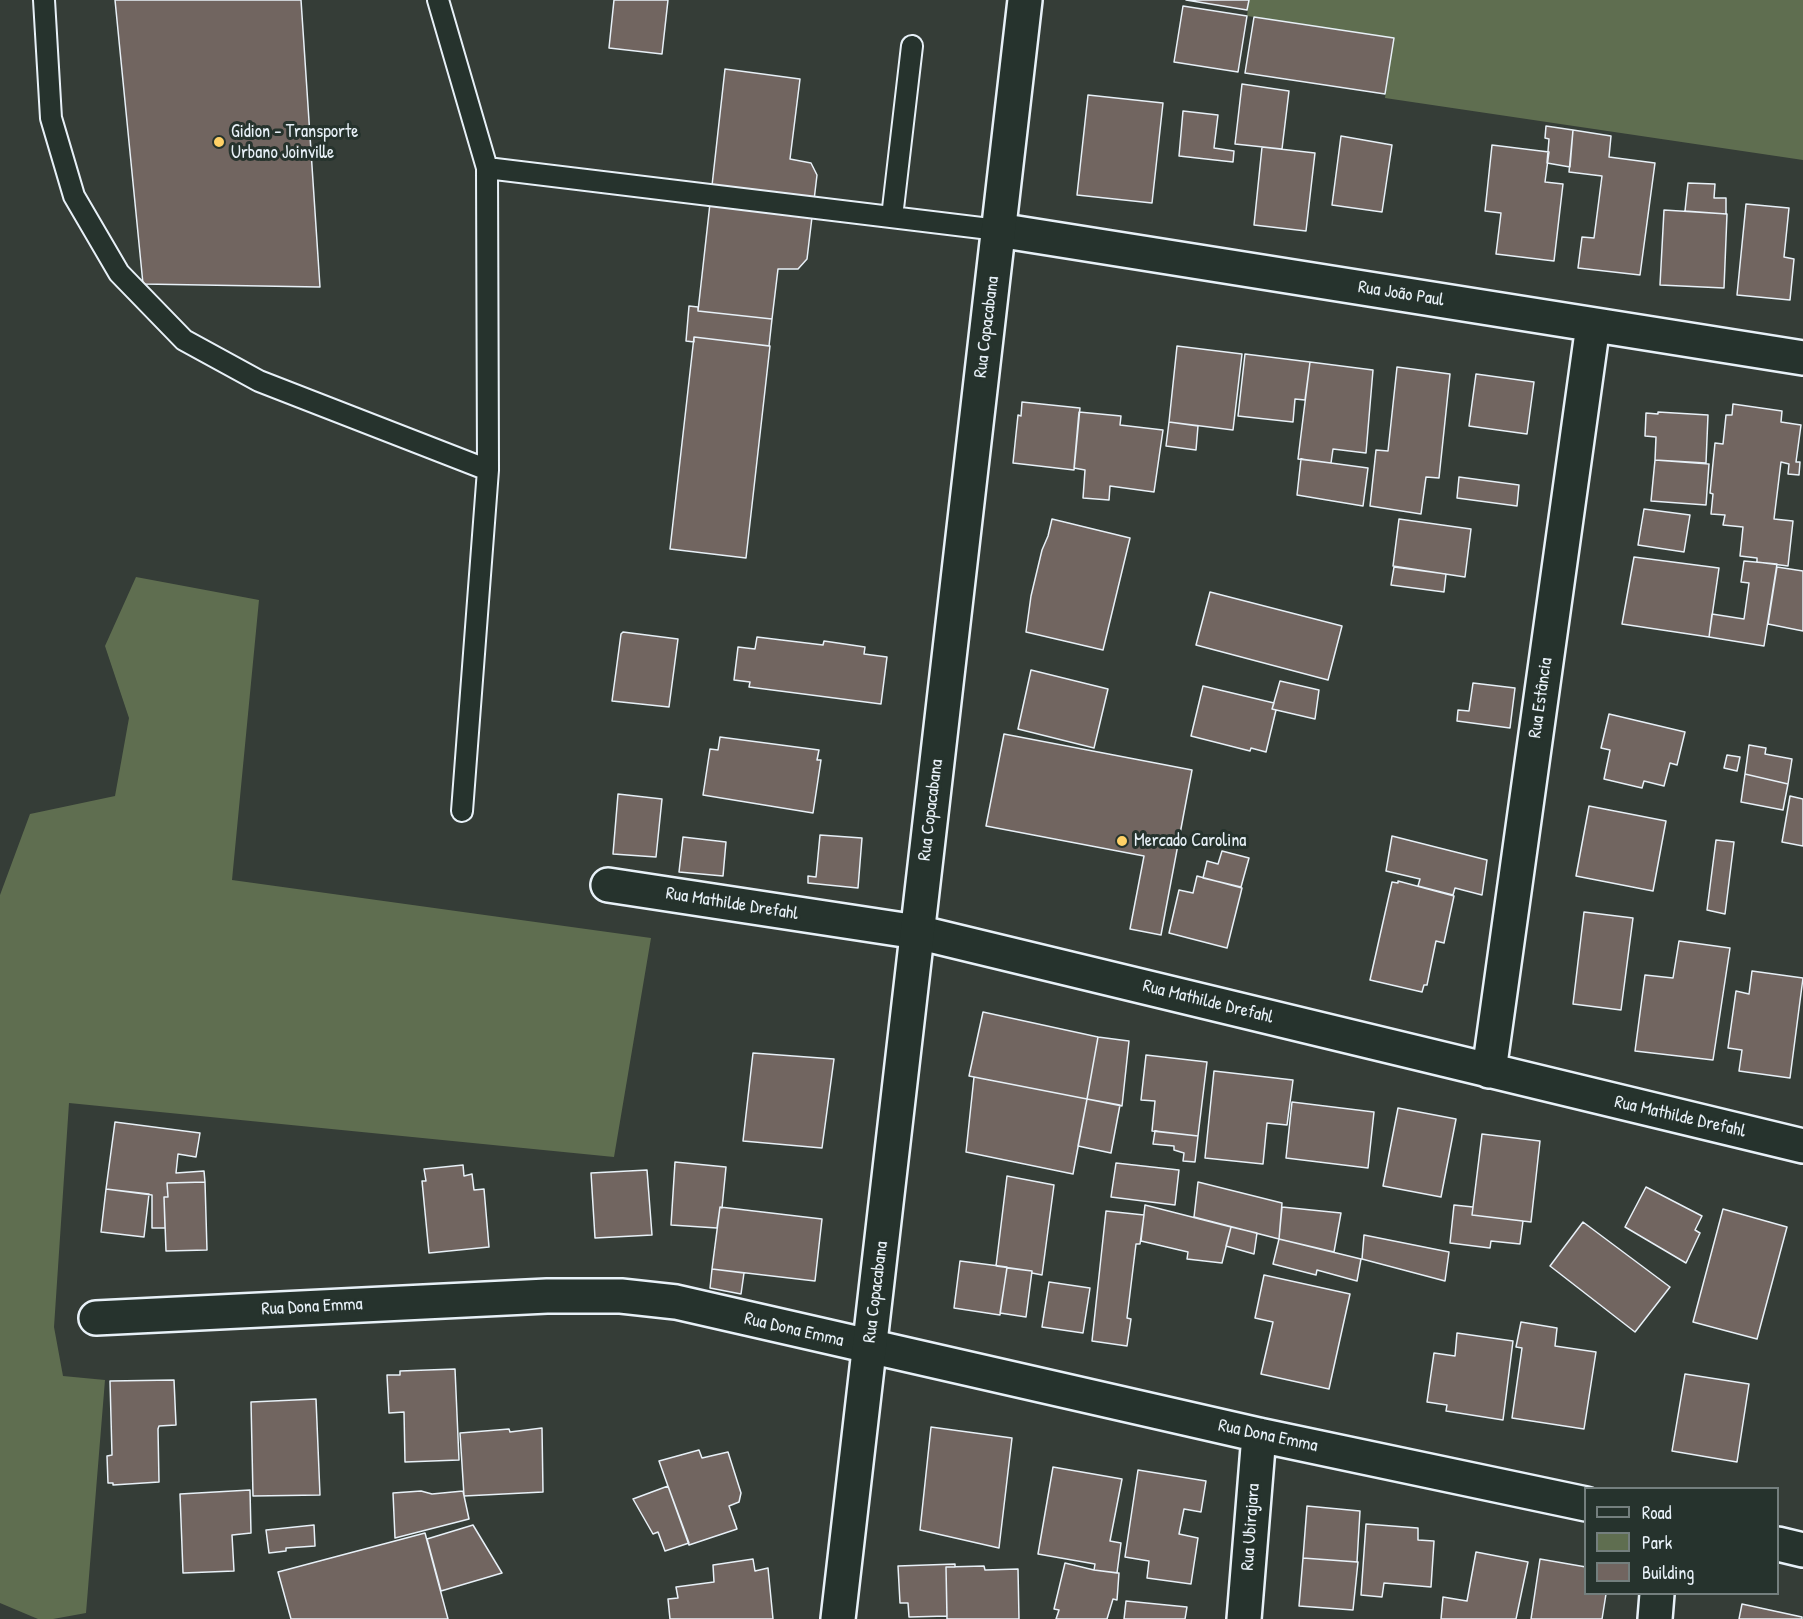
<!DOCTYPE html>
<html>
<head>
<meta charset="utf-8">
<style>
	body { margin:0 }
	#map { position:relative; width:1803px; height:1619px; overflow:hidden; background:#353d37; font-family:"Patrick Hand",sans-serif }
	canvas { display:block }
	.legend { position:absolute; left:1584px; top:1487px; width:195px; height:108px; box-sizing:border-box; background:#26332d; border:2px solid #747f7e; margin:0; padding:8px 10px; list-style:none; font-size:18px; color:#e8f1f8 }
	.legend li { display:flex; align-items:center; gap:12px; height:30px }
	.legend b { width:30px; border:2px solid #747f7e }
</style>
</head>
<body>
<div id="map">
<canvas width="1803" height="1619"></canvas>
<ul class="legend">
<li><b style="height:8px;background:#26332d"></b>Road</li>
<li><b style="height:16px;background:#5f6e50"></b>Park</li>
<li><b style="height:16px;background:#716560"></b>Building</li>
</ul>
</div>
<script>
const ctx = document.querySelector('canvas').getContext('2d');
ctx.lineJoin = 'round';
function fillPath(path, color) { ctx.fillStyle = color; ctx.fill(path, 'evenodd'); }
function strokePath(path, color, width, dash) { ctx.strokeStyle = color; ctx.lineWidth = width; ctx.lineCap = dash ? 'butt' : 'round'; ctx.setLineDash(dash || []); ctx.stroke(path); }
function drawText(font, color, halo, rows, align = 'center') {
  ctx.font = font + ' "Patrick Hand",sans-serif'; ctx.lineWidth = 6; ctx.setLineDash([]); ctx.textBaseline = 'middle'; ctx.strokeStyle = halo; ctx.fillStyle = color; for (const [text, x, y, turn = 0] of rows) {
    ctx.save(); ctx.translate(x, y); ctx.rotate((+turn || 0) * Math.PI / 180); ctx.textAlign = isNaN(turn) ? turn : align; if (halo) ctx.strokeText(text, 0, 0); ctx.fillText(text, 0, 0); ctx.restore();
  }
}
fillPath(new Path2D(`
	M1249 0H1803V160L1385 98 1393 38 1247 16Z
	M136 577 259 600 232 880 651 938 614 1157 69 1103 54 1327 63 1376 105 1380 86 1613 53 1619H38L0 1603V895L30 814 115 796 129 718 105 646Z`), '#5f6e50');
const building = new Path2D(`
	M115 0H301L320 287 143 284Z
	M614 0H668L662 54 609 48Z
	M1186 0H1249L1247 10Z
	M1183 6 1247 16 1238 72 1174 62Z
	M1254 17 1394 38 1385 94 1245 73Z
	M725 69 800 79 790 159 811 163 817 175 807 259 798 269H778L772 319 698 311Z
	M1242 84 1289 91 1282 149 1235 144Z
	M1088 95 1163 103 1152 203 1077 195Z
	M1183 111 1218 115 1214 148 1234 151 1233 162 1179 156Z
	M1546 126 1573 130 1570 167 1547 163 1549 139 1545 138Z
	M1573 130 1611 136 1609 157 1655 163 1640 275 1578 268 1582 237 1594 238 1602 176 1569 172Z
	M1341 136 1392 145 1382 212 1332 205Z
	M1492 145 1549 152 1545 182 1563 184 1554 261 1496 254 1501 213 1485 211Z
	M1262 147 1315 153 1306 231 1254 225Z
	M1688 183 1715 184 1714 198H1726V214L1685 211Z
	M1746 204 1789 208 1784 257 1794 259 1790 300 1737 295Z
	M1664 210 1727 214 1724 288 1660 285Z
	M689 306 698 307V311L772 319 769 346 694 337V342L686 341Z
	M694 337 770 346 746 558 670 549Z
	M1177 346 1242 354 1233 430 1169 422Z
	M1245 354 1310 362 1305 400 1295 399 1293 422 1238 416Z
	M1310 362 1373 370 1366 453 1333 449 1331 463 1298 459Z
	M1397 367 1450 374 1439 478 1426 477 1421 514 1370 506 1376 450 1388 451Z
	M1476 374 1534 382 1527 434 1469 426Z
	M1022 402 1080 408 1074 470 1013 463 1018 415 1021 416Z
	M1733 404 1782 411 1781 422 1801 425 1796 462H1800L1799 475 1788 474 1789 464 1781 462 1774 519 1793 521 1788 566 1757 562V558L1740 556 1743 527 1723 525 1725 515 1711 514 1713 494 1710 493 1715 443 1723 444 1726 415H1732Z
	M1079 412 1121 416 1120 425 1163 430 1154 492 1110 486 1109 500 1083 498 1085 470 1074 468Z
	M1658 412 1708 415 1706 463 1655 460 1656 437 1645 436 1646 413 1658 414Z
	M1169 422 1198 426 1196 450 1166 446Z
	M1301 459 1368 468 1363 506 1297 495Z
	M1655 460 1709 464 1706 505 1651 501Z
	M1459 477 1519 485 1517 506 1457 498Z
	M1644 509 1690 515 1684 552 1638 545Z
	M1052 519 1130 538 1103 650 1026 632 1031 596 1042 550 1048 536Z
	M1399 519 1471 529 1465 577 1393 566Z
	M1634 557 1719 568 1709 637 1622 624Z
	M1744 561 1777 564 1764 646 1709 637 1712 614 1744 619 1749 583 1741 582Z
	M1394 567 1446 574 1444 592 1391 585Z
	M1777 567 1803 571V631L1768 624Z
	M1210 592 1342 626 1328 680 1196 645Z
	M623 632 678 639 669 707 612 701 621 634Z
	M757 637 823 645 824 641 865 647 864 654 887 657 881 704 749 687 750 682 734 680 738 647 755 649Z
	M1031 670 1108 689 1094 748 1018 729Z
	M1280 681 1319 690 1315 719 1272 709Z
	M1473 683 1515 688 1510 728 1457 721 1458 710 1469 711Z
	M1203 686 1274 703 1272 709 1276 710 1266 752 1251 748 1250 751 1191 736Z
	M1609 714 1685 732 1677 765 1670 763 1664 786 1644 781 1642 788 1604 779 1610 750 1601 748Z
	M1004 734 1192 770 1161 935 1130 929 1144 856 986 826Z
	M720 737 819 750 817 760H821L813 813 703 795 710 749 718 750Z
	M1749 745 1766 748 1765 754 1792 759 1788 784 1745 774Z
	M1727 755 1740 757 1737 771 1724 768Z
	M1745 774 1788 784 1783 810 1741 802Z
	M618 794 662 799 656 857 613 854Z
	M1790 796 1803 799V846L1782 842Z
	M1589 806 1666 821 1653 891 1576 876Z
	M820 835 862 838 858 888 808 883V876L816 877Z
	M1392 836 1487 860 1482 895 1455 888 1453 895 1418 886 1420 879 1386 871Z
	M683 837 726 842 723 876 679 872Z
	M1716 840 1734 842 1725 914 1707 910Z
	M1222 851 1249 858 1241 887 1203 878 1207 861 1218 864Z
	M1197 876 1242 888 1227 948 1169 933 1179 890 1193 893Z
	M1398 881 1454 896 1444 943 1436 941 1427 985H1424L1422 992 1370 980 1392 882 1398 883Z
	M1584 912 1633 918 1621 1010 1573 1004Z
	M1679 941 1730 948 1713 1060 1635 1051 1645 975 1673 978Z
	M1752 971 1803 978 1790 1078 1739 1071 1742 1050 1728 1048 1736 991 1749 994Z
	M983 1012 1098 1037 1087 1099 969 1076Z
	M1098 1037 1129 1041 1122 1106 1087 1099Z
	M753 1053 834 1059 822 1148 743 1141Z
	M1146 1055 1207 1062 1198 1136 1152 1131 1155 1101 1141 1100Z
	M1214 1071 1293 1080 1287 1125 1267 1123 1263 1164 1205 1158Z
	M974 1077 1087 1099 1073 1174 966 1152Z
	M1087 1099 1120 1105 1111 1153 1078 1146Z
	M1292 1102 1374 1112 1368 1168 1286 1158Z
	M1398 1108 1456 1119 1441 1197 1383 1186Z
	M115 1122 200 1133 196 1157 178 1154 176 1173 204 1171 205 1182 167 1183 168 1197H164L165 1228H152V1195L106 1189Z
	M1155 1131 1198 1136 1195 1162 1183 1161 1184 1153 1174 1150V1146L1153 1144Z
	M1482 1134 1540 1141 1531 1222 1472 1215Z
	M675 1162 726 1167 722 1208 720 1207 717 1228 671 1225Z
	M1116 1163 1179 1170 1175 1205 1111 1197Z
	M463 1165 464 1176 472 1174 474 1190 484 1189 489 1247 429 1253 422 1181H426L424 1169Z
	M647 1170 652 1235 595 1238 591 1173Z
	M1007 1176 1054 1185 1042 1275 1032 1273V1271L996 1266Z
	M205 1182 207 1250 166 1251 164 1197H168L167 1183Z
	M1198 1182 1282 1203 1279 1239 1194 1217Z
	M1646 1187 1702 1216 1695 1230 1700 1233 1686 1263 1625 1227Z
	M106 1189 149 1194 144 1237 101 1232Z
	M1145 1205 1231 1227 1222 1263 1187 1259 1188 1252 1141 1241Z
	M1454 1205 1473 1207 1472 1215 1523 1221 1520 1244 1491 1241 1490 1248 1450 1243Z
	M720 1207 822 1219 815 1281 712 1269Z
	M1282 1207 1341 1213 1334 1252 1279 1239Z
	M1723 1209 1787 1227 1757 1339 1693 1322Z
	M1106 1211 1144 1215 1140 1244H1136L1127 1318 1131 1319 1127 1346 1092 1341Z
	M1583 1222 1670 1287 1635 1332 1550 1266Z
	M1231 1227 1257 1233 1254 1254 1226 1246Z
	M1364 1235 1449 1252 1445 1281 1362 1259Z
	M1279 1239 1361 1259 1357 1281 1317 1270 1316 1275 1273 1264Z
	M960 1261 1007 1267 1000 1315 954 1308Z
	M1007 1268 1032 1271 1026 1317 1000 1313Z
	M712 1269 744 1273 741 1294 710 1288Z
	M1264 1275 1350 1294 1329 1389 1261 1374 1273 1322 1255 1318Z
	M1049 1282 1090 1288 1083 1333 1042 1327Z
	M1521 1322 1557 1328 1555 1346 1596 1352 1584 1429 1512 1418 1522 1348 1516 1347Z
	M1457 1333 1513 1341 1503 1420 1446 1411 1447 1405 1427 1402 1434 1353 1455 1356Z
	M455 1369 459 1460 405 1462 404 1412 389 1413 387 1375H400V1371Z
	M1685 1374 1749 1384 1737 1462 1672 1451Z
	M174 1380 176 1425 159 1426 158 1429 159 1482 113 1485V1483H108L107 1456 112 1455 110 1381Z
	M316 1399 320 1495 253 1496 251 1402Z
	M931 1427 1012 1438 999 1548 920 1530Z
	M542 1428 543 1492 464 1496 460 1433 509 1429 510 1432Z
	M699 1450 702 1458 728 1452 741 1493 739 1502 729 1506 737 1529 689 1545 659 1461Z
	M1053 1467 1122 1479 1110 1541 1121 1543 1117 1573 1094 1570 1095 1564 1038 1554Z
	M1138 1470 1206 1481 1201 1512 1184 1509 1179 1534 1198 1538 1191 1584 1147 1578 1149 1561 1125 1557Z
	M668 1486 689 1543 665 1551 658 1532 653 1534 633 1499Z
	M250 1490 251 1533 232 1535 234 1571 183 1573 180 1494Z
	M421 1491 432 1494 463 1491 469 1519 395 1538 393 1493Z
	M1307 1506 1360 1511 1357 1562 1303 1558Z
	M1366 1524 1418 1528V1540L1434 1541 1431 1587 1384 1583 1382 1597 1361 1595Z
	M314 1525 315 1546 286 1548V1551L269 1553 266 1530Z
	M473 1525 502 1573 441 1591 427 1539Z
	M425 1533 448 1619H291L278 1572Z
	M1476 1552 1528 1562 1516 1619H1441L1443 1597 1467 1601Z
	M1303 1558 1358 1562 1353 1610 1299 1606Z
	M753 1559 755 1571 768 1568 773 1619H670L668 1599 678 1598 676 1587 714 1582 713 1565Z
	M1540 1559 1586 1567V1594H1606L1602 1619H1531Z
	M1065 1563 1094 1570 1119 1573 1117 1600 1113 1599 1107 1619H1056L1059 1610 1054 1609Z
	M955 1564V1567H946L947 1616 909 1617 908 1603H900L898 1566Z
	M984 1566 985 1570 1018 1569 1019 1619H947L946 1567Z
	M1126 1601 1187 1607 1185 1619H1124Z
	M1742 1604 1802 1617V1619H1739Z`);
fillPath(building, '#716560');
strokePath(building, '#e8f1f8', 1.5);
const service = new Path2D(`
	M44 0 51 118 74 196 119 273 184 340 259 381 488 470
	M438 0 487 168 488 470 462 811
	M487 168 998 230
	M892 217 912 46`);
const minor = new Path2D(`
	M998 230 1803 358
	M608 885 917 932 1803 1146
	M1489 1071 1593 325
	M96 1318 547 1296H621L676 1302 1259 1435 1586 1504
	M1778 1544 1803 1550
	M1244 1619 1259 1435
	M1655 1619 1657 1594`);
const secondary = new Path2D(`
	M838 1619 1025 0`);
strokePath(service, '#e8f1f8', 24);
strokePath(minor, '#e8f1f8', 38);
strokePath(secondary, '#e8f1f8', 38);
strokePath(service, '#26332d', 20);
strokePath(minor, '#26332d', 33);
strokePath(secondary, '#26332d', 33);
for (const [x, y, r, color] of [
	[219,142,6,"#ffd166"],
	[1122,841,6,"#ffd166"]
]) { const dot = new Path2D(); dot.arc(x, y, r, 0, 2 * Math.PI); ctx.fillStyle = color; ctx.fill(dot); strokePath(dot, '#26332d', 2); }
drawText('18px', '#e8f1f8', '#26332d', [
	["Gidion - Transporte",231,132],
	["Urbano Joinville",231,153],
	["Mercado Carolina",1134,841]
], 'left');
drawText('18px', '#e8f1f8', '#26332d', [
	["Rua João Paul",1401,294,9],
	["Rua Copacabana",987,327,-83],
	["Rua Estância",1541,698,-82],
	["Rua Copacabana",931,810,-83],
	["Rua Mathilde Drefahl",732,904,9],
	["Rua Mathilde Drefahl",1208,1002,14],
	["Rua Mathilde Drefahl",1680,1117,13],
	["Rua Copacabana",876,1292,-83],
	["Rua Dona Emma",312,1307,-3],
	["Rua Dona Emma",794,1330,13],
	["Rua Dona Emma",1268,1436,12],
	["Rua Ubirajara",1251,1527,-86]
]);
</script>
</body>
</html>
